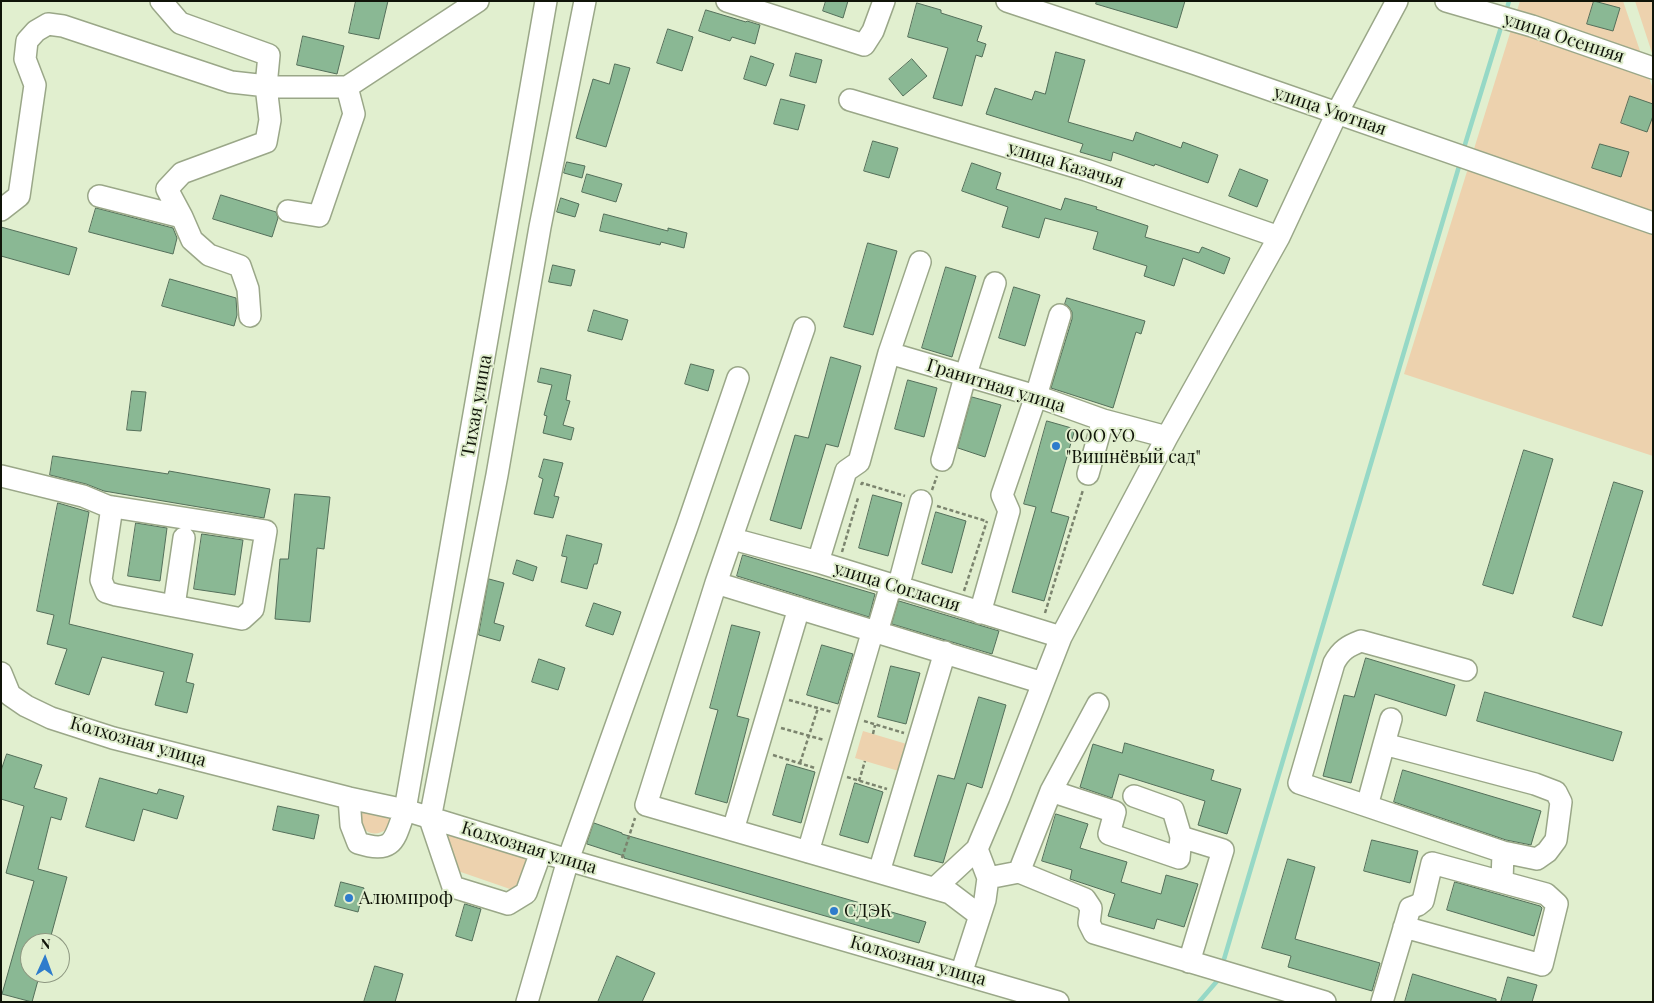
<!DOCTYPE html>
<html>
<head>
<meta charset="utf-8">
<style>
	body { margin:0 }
	#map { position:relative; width:1654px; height:1003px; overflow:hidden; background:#e1efcf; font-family:"Playfair Display",serif }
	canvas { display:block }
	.frame { position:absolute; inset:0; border:2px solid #101409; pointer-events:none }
	.north { position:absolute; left:20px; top:933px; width:50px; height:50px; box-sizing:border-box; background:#e1efcf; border:1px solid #8d9780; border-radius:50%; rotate:2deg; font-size:14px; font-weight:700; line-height:20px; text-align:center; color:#101409 }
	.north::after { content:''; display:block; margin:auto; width:18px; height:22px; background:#2e7ccc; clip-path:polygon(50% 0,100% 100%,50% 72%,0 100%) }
</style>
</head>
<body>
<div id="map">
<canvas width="1654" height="1003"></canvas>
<div class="frame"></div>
<div class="north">N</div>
</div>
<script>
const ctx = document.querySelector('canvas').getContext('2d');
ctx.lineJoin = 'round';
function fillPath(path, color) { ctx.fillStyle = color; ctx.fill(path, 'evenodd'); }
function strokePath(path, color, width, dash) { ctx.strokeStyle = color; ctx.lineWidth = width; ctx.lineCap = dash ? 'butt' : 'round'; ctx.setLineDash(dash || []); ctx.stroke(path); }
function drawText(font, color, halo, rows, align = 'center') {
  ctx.font = font + ' "Playfair Display",serif'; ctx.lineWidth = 4; ctx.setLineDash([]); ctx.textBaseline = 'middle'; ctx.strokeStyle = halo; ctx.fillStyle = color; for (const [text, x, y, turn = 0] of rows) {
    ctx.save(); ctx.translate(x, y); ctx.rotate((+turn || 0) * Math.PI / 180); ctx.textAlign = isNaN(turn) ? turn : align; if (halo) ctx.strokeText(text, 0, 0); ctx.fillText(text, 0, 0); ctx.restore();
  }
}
fillPath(new Path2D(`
	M1520 1H1623L1653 89V456L1404 374Z
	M1635 1H1653V56Z
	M863 731 910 745 902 772 855 758Z
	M360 809 395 817C389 835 366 841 360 821 359 818 360 813 360 809Z
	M451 832 525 856C528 869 523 883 510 889L455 870 447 836Z`), '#edd2ae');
strokePath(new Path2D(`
	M1506 12 1509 1
	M1463 151 1502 24
	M1222 966 1460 163
	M1199 1002 1218 980 1219 975`), '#96d8c6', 4.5);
const building = new Path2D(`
	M356 1H388L379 39 349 33Z
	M826 1H848L843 18 823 11Z
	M1097 1H1185L1177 28 1096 4Z
	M1594 1 1620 8 1613 31 1587 24Z
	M917 3 941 10V13L982 26 977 41 986 44 982 57 976 55 962 106 933 98 948 48 908 37Z
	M706 10 746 22 747 21 760 25 755 44 732 37 730 41 699 31Z
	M668 29 693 37 682 71 657 63Z
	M303 36 344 46 337 74 297 65Z
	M1056 52 1085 60 1068 122 1133 141 1136 132 1181 148 1183 142 1218 155 1208 183 1155 164 1154 166 1113 152 1111 161 1080 152 1083 144 986 114 995 88 1032 100 1035 91 1045 94Z
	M796 53 822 60 816 83 790 76Z
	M751 56 774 64 766 86 744 79Z
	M912 59 927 76 903 96 889 79Z
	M615 64 630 68 606 147 576 138 593 79 609 84Z
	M1630 96 1653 104V116L1647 132 1621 123Z
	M781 99 805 105 798 130 774 124Z
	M873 141 898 148 889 178 864 171Z
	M1600 144 1629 152 1621 177 1592 168Z
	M567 162 585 166 582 178 564 173Z
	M972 163 1001 173 996 189 1061 210 1065 198 1097 207 1096 209 1148 226 1145 237 1199 253 1202 247 1230 258 1224 274 1183 258 1174 286 1144 276 1147 266 1093 249 1098 232 1045 218 1039 238 1002 227 1008 207 962 191Z
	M1240 169 1268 180 1257 207 1229 196Z
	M587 174 622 184 616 202 582 192Z
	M221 195 276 212 278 218 272 237 213 219Z
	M561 198 579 204 575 217 557 212Z
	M96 208 173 228 177 238 173 254 89 232Z
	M604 214 668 231V228L687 233 684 248 661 242 660 245 600 231Z
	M1 227 77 248 69 275 1 256Z
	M868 243 897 251 873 335 844 327Z
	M553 265 575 270 571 286 549 282Z
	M946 267 976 276 952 357 922 348Z
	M170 279 236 298 237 315 234 326 162 306Z
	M1014 287 1040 295 1025 346 999 338Z
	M1067 298 1145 321 1141 334 1136 332 1113 408 1051 388 1072 319V312L1069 307 1065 304Z
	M594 310 628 320 622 340 588 331Z
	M831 357 861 366 838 447 826 444 801 529 770 520 795 435 808 438Z
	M691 364 714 370 708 391 685 384Z
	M541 368 571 375 566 400 570 401 563 425 574 428 571 440 543 433 547 416 544 415 552 385 538 382Z
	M908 380 937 388 924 437 895 429Z
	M132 391 146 392 141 431 127 430Z
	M972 397 1001 405 985 457 958 448Z
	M1047 421 1075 429 1051 512 1069 517 1044 601 1012 592 1036 507 1024 504Z
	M1524 450 1553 459 1513 594 1483 585Z
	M53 456 168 474 169 471 270 489 264 518 104 491 86 484 50 475Z
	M544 459 563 463 554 496 559 497 553 518 534 514 543 479 539 477Z
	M1614 482 1643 491 1602 626 1573 617Z
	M295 494 330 497 324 549 317 548 310 622 275 619 280 559H288Z
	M873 495 902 503 888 556 859 548Z
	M58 503 89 512 69 624 193 654 186 682 194 684 187 713 155 705 164 672 102 657 89 695 55 684 67 649 47 644 54 615 37 611Z
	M936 512 966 521 952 573 922 564Z
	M136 523 167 528 160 581 128 576Z
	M202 534 243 540 235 595 194 589Z
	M567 535 602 544 597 564H594L587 589 561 582 567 557 562 556Z
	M743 555 875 594 869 617 737 576Z
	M517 560 537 567 533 581 513 574Z
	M489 579 504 583 494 623 504 626 500 641 479 635Z
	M899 601 999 631 992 654 892 624Z
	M594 603 621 612 613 635 586 626Z
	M732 625 760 632 737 716 749 719 727 803 695 794 718 710 710 708Z
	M822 645 853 654 838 704 807 695Z
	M1366 658 1455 685 1446 716 1375 694 1351 783 1323 776 1344 695 1354 697Z
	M539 659 565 668 558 690 532 682Z
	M891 666 920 673 906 724 878 717Z
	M1485 692 1622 732 1613 761 1477 721Z
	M979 697 1006 705 982 788 967 783 943 863 914 856 938 775 954 779Z
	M1125 743 1214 770 1211 780 1241 789 1227 834 1198 825 1205 801 1119 774 1112 798 1080 787 1093 744 1122 753Z
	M7 754 42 765 34 788 67 798 61 820 51 817 38 869 67 877 49 943H30V973H40L32 1002 2 994 34 881 6 873 24 806 1 799V771Z
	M787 764 815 772 801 823 773 815Z
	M1403 770 1541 811 1531 845 1506 840 1394 802Z
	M100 778 157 794 159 789 184 796 177 819 143 809 134 841 86 827Z
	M855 783 883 792 868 843 840 835Z
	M278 806 319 815 314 839 273 830Z
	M1056 814 1088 824 1080 848 1127 862 1121 882 1161 894 1166 875 1198 884 1184 927 1157 919 1154 929 1108 916 1115 894 1070 879 1072 870 1042 861Z
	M594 823 622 833V834L926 922 919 943 624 858V856L587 844Z
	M1372 840 1418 851 1410 883 1364 871Z
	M1288 859 1315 867 1295 939 1380 963 1372 991 1288 967 1291 956 1262 948Z
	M341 882 364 888 358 912 335 906Z
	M1455 882 1540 906 1542 908 1534 936 1447 910Z
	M465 904 481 909 472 941 456 936Z
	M617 956 655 973 642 1002H598Z
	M375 966 403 974 395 1002H364Z
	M1413 974 1496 999V1002H1405Z
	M1508 977 1537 985 1532 1002H1501Z`);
fillPath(building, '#8ab894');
strokePath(building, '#546f5a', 1);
const minor = new Path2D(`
	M727 1 864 45 873 31 884 1
	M1007 1 1196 64 1653 223
	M1446 1 1532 26 1653 68
	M850 100 1086 170 1279 237
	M99 196 182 217 167 189 182 173 266 142 270 120 266 86 269 55 180 23 161 1
	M1 210 19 196 35 85 25 59 27 41 36 31 48 24 63 26 231 82 276 87H347L478 1
	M288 211 319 216 354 114 347 87
	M182 217 192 240 209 255 240 266 248 289 250 316
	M889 353 1036 396 1103 420 1167 437
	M942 460 965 377 995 283
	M1088 474 1103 420
	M1 476 83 496 107 506 266 531 253 609 242 619 116 595 106 592 101 580 112 507
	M733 539 818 562 1061 637
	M818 562 846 471 859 462 889 353 920 262
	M716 583 804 328
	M898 588 921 501
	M174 606 184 538
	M980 613 1009 511 1002 495 1036 396 1060 315
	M877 632 891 585
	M1 673 10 695 26 706 51 718 113 738 349 798 405 810 568 860 1058 1002
	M1043 683 1061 637 1167 437 1279 237 1337 113 1397 1
	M1384 744 1391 719
	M1051 791 1115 812 1109 834 1179 858 1181 837
	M1134 796 1173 810 1181 837 1223 850 1189 962
	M349 798 351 825 358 843C394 854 394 841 405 810L546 1
	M1367 806 1299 783 1334 663C1341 650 1348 646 1361 641L1466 670
	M733 830 799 608
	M541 852 526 893 508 904 453 887 430 819 497 475 540 227 585 1
	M808 852 873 630
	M879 872 945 652
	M1019 872 1051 791 1098 704
	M988 878 1019 872 1085 899 1091 908 1089 923 1094 933 1325 1002
	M1502 882 1503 852 1537 859 1547 852 1556 840 1561 802 1556 792 1535 784 1384 744 1367 806 1503 852
	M935 888 977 849
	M961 974 985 900 988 878 977 849 999 797 1043 683 716 583 646 805 950 893 979 915
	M527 1002 568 860 687 527 738 378
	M1382 1002 1410 908 1418 905 1423 901 1432 863 1546 894 1557 904 1542 965 1404 927`);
strokePath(minor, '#9aa788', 24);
strokePath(new Path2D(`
	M861 485 862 483 905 496
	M932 490 937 476
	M937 506 986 521
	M842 552 858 498
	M964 591 987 521
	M1045 613 1083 490
	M789 700 832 712
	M864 721 904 733
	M781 728 824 740
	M873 734 875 725
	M773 755 815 768
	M800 763 818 708
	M847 777 887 789
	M859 781 865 761
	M622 858 635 818`), '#7b846e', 2.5, [4, 2.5]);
strokePath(minor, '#fff', 21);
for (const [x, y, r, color] of [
	[1056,446,5,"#2e7ccc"],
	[349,898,5,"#2e7ccc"],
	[834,911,5,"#2e7ccc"]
]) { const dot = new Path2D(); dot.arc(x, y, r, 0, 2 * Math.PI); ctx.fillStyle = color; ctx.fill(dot); strokePath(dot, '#e1efcf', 2); }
drawText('18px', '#101409', '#e1efcf', [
	["улица Осенняя",1564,38,18],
	["улица Уютная",1330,111,19],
	["улица Казачья",1066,165,17],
	["Гранитная улица",996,386,17],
	["Тихая улица",477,406,-80],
	["улица Согласия",897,587,17],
	["Колхозная улица",138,742,16],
	["Колхозная улица",529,848,17],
	["Колхозная улица",918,961,16]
]);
drawText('18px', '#101409', '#e1efcf', [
	["ООО УО",1066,436],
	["\"Вишнёвый сад\"",1066,457],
	["Алюмпроф",359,898],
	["СДЭК",844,911]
], 'left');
</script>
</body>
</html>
